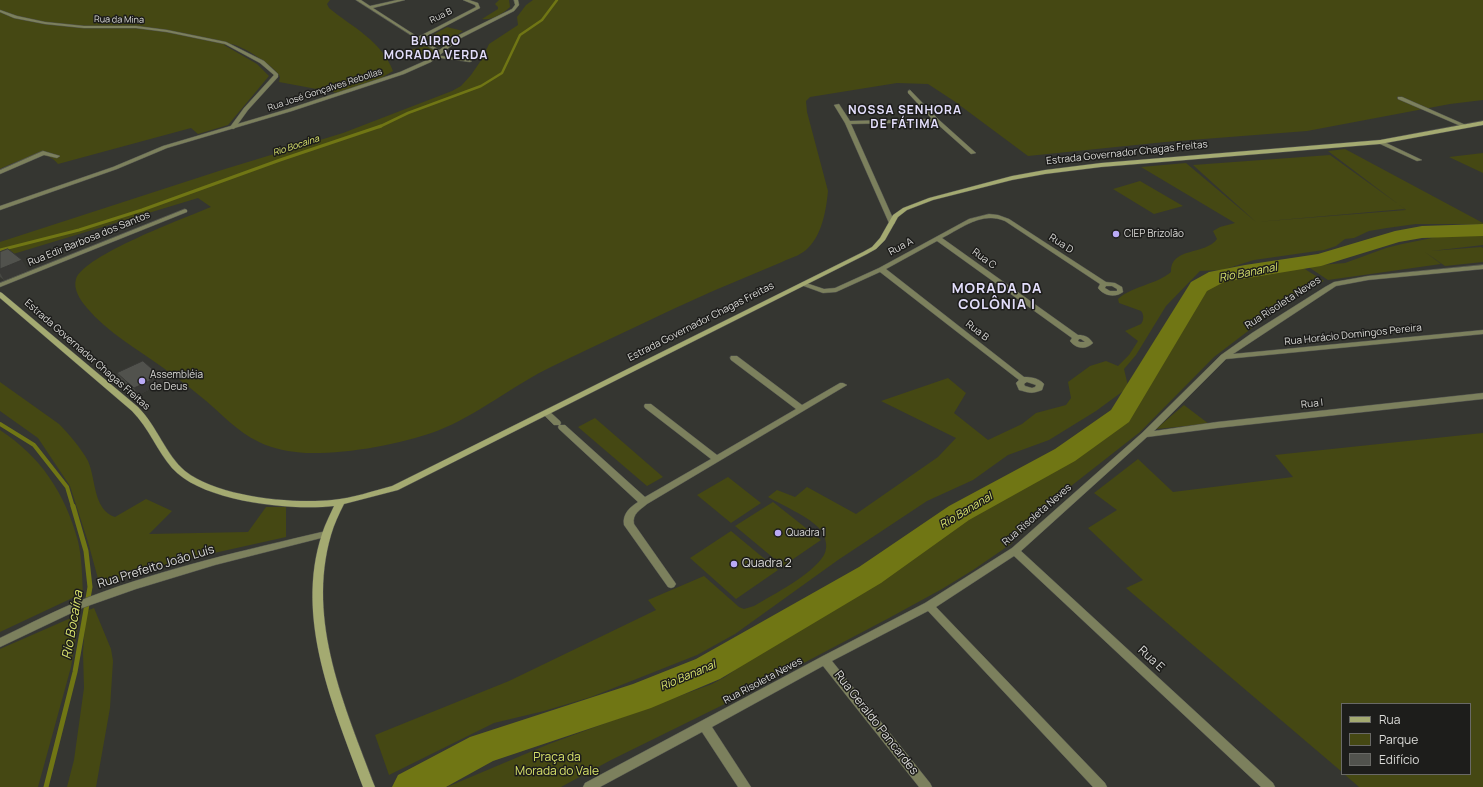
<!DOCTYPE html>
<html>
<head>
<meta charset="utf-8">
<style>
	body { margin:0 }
	#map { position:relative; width:1483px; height:787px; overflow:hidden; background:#353631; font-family:Manrope,sans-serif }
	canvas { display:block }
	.legend { position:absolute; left:1341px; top:703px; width:130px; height:72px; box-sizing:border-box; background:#1d1d1b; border:1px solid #696966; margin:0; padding:5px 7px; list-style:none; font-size:12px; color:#dadad7 }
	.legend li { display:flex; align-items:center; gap:8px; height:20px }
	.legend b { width:20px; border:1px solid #696966 }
</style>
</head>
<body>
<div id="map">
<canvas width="1483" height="787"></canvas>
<ul class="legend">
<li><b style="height:5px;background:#a4aa71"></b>Rua</li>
<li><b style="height:11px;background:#454813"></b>Parque</li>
<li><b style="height:11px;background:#51524d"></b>Edifício</li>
</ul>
</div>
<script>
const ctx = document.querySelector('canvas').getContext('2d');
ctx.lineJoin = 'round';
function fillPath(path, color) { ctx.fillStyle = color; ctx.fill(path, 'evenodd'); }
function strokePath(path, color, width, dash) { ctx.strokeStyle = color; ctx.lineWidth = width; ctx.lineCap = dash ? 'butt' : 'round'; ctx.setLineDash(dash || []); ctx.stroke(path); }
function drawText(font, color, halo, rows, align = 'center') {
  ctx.font = font + ' Manrope,sans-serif'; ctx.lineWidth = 3; ctx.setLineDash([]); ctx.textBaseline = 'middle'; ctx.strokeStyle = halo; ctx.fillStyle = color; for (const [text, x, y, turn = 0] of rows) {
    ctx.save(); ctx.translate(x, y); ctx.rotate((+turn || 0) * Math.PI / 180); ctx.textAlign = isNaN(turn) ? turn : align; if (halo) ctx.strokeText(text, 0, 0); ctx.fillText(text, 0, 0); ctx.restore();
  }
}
fillPath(new Path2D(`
	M0 0H330L327 4 329 8C352 27 382 41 393 71L381 78 338 93 279 82 280 77C277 68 241 44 230 44 228 44 226 45 224 45L257 64 269 76 228 125 198 134 191 128 58 164C56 162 54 159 51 158 41 150 11 164 0 169Z
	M499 0H509L510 7C503 14 491 21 482 19L498 9V7L495 4Z
	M533 0H1483V100L1450 104 1307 131 1165 142 1028 156 954 101 928 84 897 83 810 97 806 101 807 112 828 191C826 211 822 236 806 250 799 256 790 258 782 262 759 272 736 281 713 291 659 315 606 341 553 366 513 385 478 415 437 431 398 445 347 454 306 453 290 452 273 449 259 442 237 432 219 411 200 396 188 386 175 376 162 367 137 349 107 332 87 308 80 300 73 289 76 279 84 255 185 218 211 207L198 198 0 258V242L225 169 343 133 452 91 461 86 471 75 482 59 489 44 518 25 517 17 526 5Z
	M447 27 463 31 439 47 427 38Z
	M426 46 434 50V53L431 57 422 60 406 51Z
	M1345 149 1483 223V224H1416L1387 228 1369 231 1354 238 1345 239 1336 246 1324 250 1254 260 1222 270 1200 271 1166 306 1136 355 1124 369 1128 386 1126 389 1096 411 1049 440 1008 455 973 480 927 501 838 560 735 634 697 655 591 697 544 711 494 723 389 775 375 735 509 681 656 610 648 600 704 576 739 607 744 609 754 606C774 594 812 575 824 555 829 546 825 534 818 527 807 516 782 505 768 497L777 490 795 497 807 487 856 514 938 457 956 438 881 401 948 378 966 393 954 413 988 440 1022 424 1036 413 1066 405 1071 398 1068 382 1090 366 1106 361 1118 366 1129 355 1138 341 1125 331 1141 324C1144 320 1144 314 1141 311L1119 303 1118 299C1134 285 1156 285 1171 272 1170 247 1206 255 1217 239L1213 231 1220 227 1235 223 1141 167 1186 163 1256 222 1406 210 1328 151Z
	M1483 153V173L1449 157Z
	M1330 155 1405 209 1256 222 1193 165Z
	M1140 181 1183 206 1154 214 1113 189Z
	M1483 233V245L1431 251 1481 247 1483 248V262L1445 266 1425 252 1441 264 1328 280 1307 266 1345 263 1386 248 1402 244 1437 237Z
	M1300 266 1324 281 1306 290 1273 312 1214 357 1140 432 1043 508 1011 544 973 570 942 589 889 618 743 695 611 760 561 787H447L549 744 712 684 725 677 841 595 955 519 1006 491 1019 486 1073 455 1117 423 1125 416 1135 400 1163 355 1184 317 1201 294 1209 288 1236 277Z
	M0 382 59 424C69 434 81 448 88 461 96 479 93 510 115 517L146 499 172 511 149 534 248 532 266 507H286V537L178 561 100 586 88 542 70 486 38 438 0 411Z
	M1184 405 1209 424 1156 429Z
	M595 418 663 477 647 486 578 427Z
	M0 430C41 457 65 493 78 541 82 558 82 576 83 593L0 632Z
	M1483 433V787H1359L1344 774H1470V704H1342V772L1126 588 1143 580 1088 528 1117 510 1094 493 1138 459 1173 492 1293 477 1275 455Z
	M728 477 761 503 731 523 697 495Z
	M773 502 821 540 783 566 735 526Z
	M731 531 778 570 736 599 690 558Z
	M94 608 111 649 113 661 110 708 96 787H67L74 760 84 688 83 652 86 611Z
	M80 614 71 667 38 787H0V649Z`), '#454813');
strokePath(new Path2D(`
	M379 127 408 113 481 86 502 73 520 35 542 20 557 0`), '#707614', 2.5);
strokePath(new Path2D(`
	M0 250 79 230 142 210 280 160 381 126`), '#707614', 3);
strokePath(new Path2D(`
	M0 424 34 445 67 487 73 507`), '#707614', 4);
strokePath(new Path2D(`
	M46 787 75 672 90 587 86 551 73 506`), '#707614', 5);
fillPath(new Path2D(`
	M1483 224V236L1422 238 1399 242 1321 266 1224 282 1207 291 1129 422 1075 461 969 520 881 583 720 679 651 708 493 761 446 787H392L398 775 470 737 633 684 696 659 859 567 949 506 1055 449 1111 410 1191 282 1209 272 1245 265 1318 254 1395 231 1422 226Z`), '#707614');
const minor = new Path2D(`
	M356 0H361L370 6 397 0H405L373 8 418 37 476 7 475 5 463 0H469L478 3 480 8 421 39 441 51V52L439 53Z
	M0 10 17 16 45 22 84 26H136L167 30 226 42 264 61 278 74V77L248 110 235 128 233 129 230 127 244 108 274 75 260 63 225 44 167 32 136 28H84L45 24 14 18 0 12Z
	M435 55 470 60 472 61 470 62 433 57V56Z
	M910 90 938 119 976 153 971 154 935 122 851 124 895 223 892 225 889 223 845 123 834 105 839 104 850 121 932 119 908 93V91Z
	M1398 97H1402L1468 126 1463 127 1398 99Z
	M1378 141H1382L1422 160 1417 161 1378 143Z
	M43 151 60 156 57 158 44 155 0 174V170Z
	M185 209 187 210V212L0 287V283Z
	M989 214 998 215 1009 219 1106 282 1115 283 1122 287 1123 292C1115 298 1104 296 1098 288L1100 284 1005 221C982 211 962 228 942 238L1078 335C1085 335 1089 337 1093 343 1086 350 1076 349 1070 341L1072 338 937 241 886 269 1024 377C1031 377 1039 378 1044 384L1042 390C1032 394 1030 393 1019 390L1016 383 1019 380 880 272 836 292 823 293 801 285 800 284 803 282 824 289 835 288 879 268 969 219ZM1106 286H1112L1117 289V291H1110L1105 288ZM1079 339H1081L1085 342H1080L1078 341ZM1027 382 1036 385 1035 387 1032 388 1025 386 1024 384Z
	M1483 265V269L1368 280 1336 286 1233 354 1483 330V334L1226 359 1154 431 1217 422 1483 393V399L1217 428 1147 437 1021 551 1273 783 1275 787H1261L1014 556 936 607 1105 783 1107 787H1093L928 611 832 661 930 783 932 787H919L823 666 712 727 751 787H738L702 732 600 787H583L585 783 821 657 925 603 1012 548 1142 433 1221 355 1252 333 1325 287 1334 282 1368 276Z
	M731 356H737L802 405 840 383H843L847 385 647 504C640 510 632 514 634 524L674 581 676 584 674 587 671 588 668 587 624 525C622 514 630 507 638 502L559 429 558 427 559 425H554L542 413 546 410 549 411 560 421 561 423 560 425H565L645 497 711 459 645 408 644 406 645 404H651L717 455 796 409 731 360 730 358Z
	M326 531 329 532 331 534 329 536 215 565 136 589 82 608 0 647V638C29 624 58 609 89 597 165 568 246 550 326 531Z`);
const tertiary = new Path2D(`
	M514 0H518L519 5 514 11 461 38 431 62 404 74 292 111 167 148 117 169 0 210V206L113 167 163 146 288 109 400 72 427 60 457 36 512 9 515 5Z`);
const secondary = new Path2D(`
	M1483 121V125L1380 144 1101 167 1045 174 1012 180 933 200 907 210 898 217 885 240 876 249 867 254 398 490 344 504C339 514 334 524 331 535 306 621 345 707 375 787H363C334 708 294 619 322 534 325 524 330 515 334 506 292 511 202 502 172 468 157 451 149 428 132 411L0 298V292L2 293 138 407C157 426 166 455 185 471 218 497 291 504 332 500 353 498 373 491 392 486L863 252 872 247 880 238 893 215 903 208 929 198 1012 176 1045 170 1101 163 1380 140Z`);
strokePath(minor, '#53544f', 1);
strokePath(tertiary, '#53544f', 1);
strokePath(secondary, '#53544f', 1);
fillPath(minor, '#7c805d');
fillPath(tertiary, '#7c805d');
fillPath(secondary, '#a4aa71');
fillPath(new Path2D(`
	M0 252 28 270 4 280 0 277Z
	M117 373 160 376 163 383 138 395 120 380Z`), '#464742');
fillPath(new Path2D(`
	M22 260 28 270 4 280 0 273V269Z
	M160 376 163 383 138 395 134 388Z`), '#393936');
const building = new Path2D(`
	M8 249 22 260 0 269V252Z
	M143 361 160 376 134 388 117 373Z`);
fillPath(building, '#51524d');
strokePath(building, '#393936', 1);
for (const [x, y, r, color] of [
	[1116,234,4,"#baaaf6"],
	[142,381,4,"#baaaf6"],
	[778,533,4,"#baaaf6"],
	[734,564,4,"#baaaf6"]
]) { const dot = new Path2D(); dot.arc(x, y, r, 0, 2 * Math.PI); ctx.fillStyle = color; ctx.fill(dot); strokePath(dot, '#1d1d1b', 1.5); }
drawText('9px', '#dadad7', '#1d1d1b', [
	["Rua B",441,16,-26],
	["Rua da Mina",119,20,1],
	["Rua José Gonçalves Rebollas",325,90,-18]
]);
drawText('italic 9px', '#dbe56d', '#1d1d1b', [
	["Rio Bocaína",296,146,-18]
]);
drawText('10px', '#dadad7', '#1d1d1b', [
	["Estrada Governador Chagas Freitas",1127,153,-6],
	["Rua Edir Barbosa dos Santos",89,239,-22],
	["Rua D",1061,244,33],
	["Rua A",901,247,-28],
	["Rua C",984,259,36],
	["Rua Risoleta Neves",1283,303,-33],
	["Estrada Governador Chagas Freitas",701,322,-27],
	["Rua B",977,331,38],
	["Rua Horácio Domingos Pereira",1353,335,-6],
	["Estrada Governador Chagas Freitas",87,355,41],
	["Rua I",1312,404,-6],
	["Rua Risoleta Neves",1037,515,-41],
	["Rua Risoleta Neves",763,681,-28]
]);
drawText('10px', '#dadad7', '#1d1d1b', [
	["CIEP Brizolão",1124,234],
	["Assembléia",150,375],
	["de Deus",150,387],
	["Quadra 1",786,533]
], 'left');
drawText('italic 11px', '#dbe56d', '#1d1d1b', [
	["Rio Bananal",1248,273,-11],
	["Rio Bananal",966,511,-31],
	["Rio Bananal",688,676,-23]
]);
ctx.letterSpacing = '1px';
drawText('bold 12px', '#e3defb', '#1d1d1b', [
	["BAIRRO",436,42],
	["MORADA VERDA",436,56],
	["NOSSA SENHORA",905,111],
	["DE FÁTIMA",905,125]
]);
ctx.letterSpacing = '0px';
drawText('12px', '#dadad7', '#1d1d1b', [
	["Quadra 2",742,564]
], 'left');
drawText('12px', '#dadad7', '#1d1d1b', [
	["Rua Prefeito João Luís",156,567,-17],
	["Rua E",1151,659,43],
	["Rua Geraldo Pancardes",876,723,52]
]);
drawText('12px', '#d8e26a', '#1d1d1b', [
	["Praça da",557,758],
	["Morada do Vale",557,772]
]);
drawText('italic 13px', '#dbe56d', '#1d1d1b', [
	["Rio Bocaína",73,625,-80]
]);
ctx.letterSpacing = '1px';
drawText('bold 14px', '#e3defb', '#1d1d1b', [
	["MORADA DA",997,289],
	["COLÔNIA I",997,305]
]);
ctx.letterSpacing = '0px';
</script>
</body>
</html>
